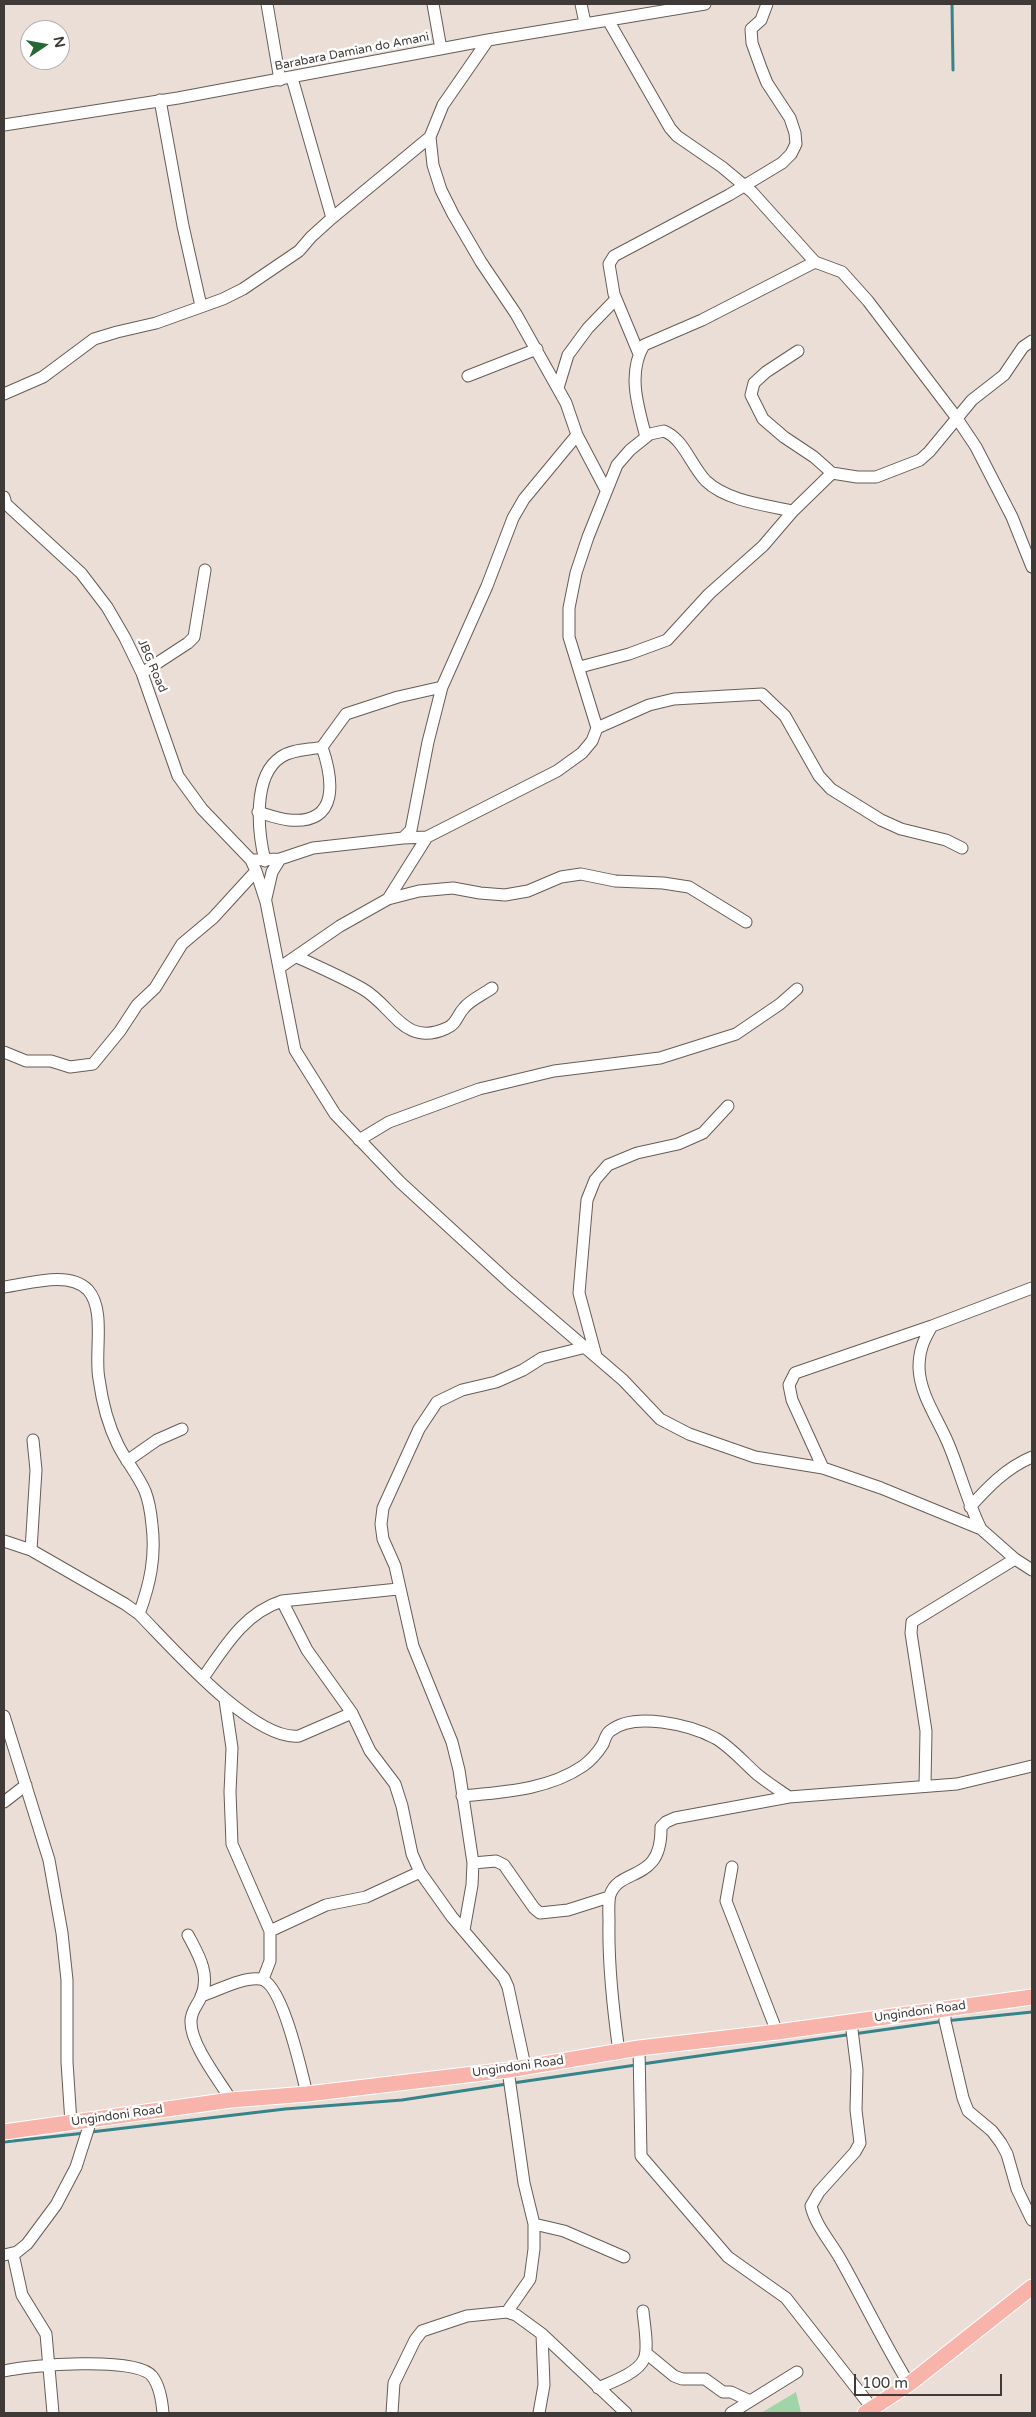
<!DOCTYPE html>
<html>
<head>
<meta charset="utf-8">
<style>
	body { margin:0 }
	#map { position:relative; width:1036px; height:2417px; overflow:hidden; background:#ebded7; font-family:"Varela Round",sans-serif }
	canvas { display:block }
	.frame { position:absolute; inset:0; border:5px solid #3f3a37; pointer-events:none }
	.north { position:absolute; left:20px; top:20px; width:50px; height:50px; box-sizing:border-box; background:#fff; border:1px solid #b2b0af; border-radius:50%; rotate:78deg; font-size:14px; font-weight:700; line-height:20px; text-align:center; color:#3f3a37 }
	.north::after { content:''; display:block; margin:auto; width:18px; height:22px; background:#246833; clip-path:polygon(50% 0,100% 100%,50% 72%,0 100%) }
	.scale { position:absolute; left:854px; top:2374px; width:148px; height:22px; box-sizing:border-box; border:2px solid #3f3a37; border-top:0; padding-left:6px; font-size:15px; line-height:18px; white-space:nowrap; color:#3f3a37; -webkit-text-stroke:4px #fff; paint-order:stroke }
</style>
</head>
<body>
<div id="map">
<canvas width="1036" height="2417"></canvas>
<div class="frame"></div>
<div class="north">N</div>
<div class="scale">100 m</div>
</div>
<script>
const ctx = document.querySelector('canvas').getContext('2d');
ctx.lineJoin = 'round';
function fillPath(path, color) { ctx.fillStyle = color; ctx.fill(path, 'evenodd'); }
function strokePath(path, color, width, dash) { ctx.strokeStyle = color; ctx.lineWidth = width; ctx.lineCap = dash ? 'butt' : 'round'; ctx.setLineDash(dash || []); ctx.stroke(path); }
function drawText(font, color, halo, rows, align = 'center') {
  ctx.font = font + ' "Varela Round",sans-serif'; ctx.lineWidth = 5; ctx.setLineDash([]); ctx.textBaseline = 'middle'; ctx.strokeStyle = halo; ctx.fillStyle = color; for (const [text, x, y, turn = 0] of rows) {
    ctx.save(); ctx.translate(x, y); ctx.rotate((+turn || 0) * Math.PI / 180); ctx.textAlign = isNaN(turn) ? turn : align; if (halo) ctx.strokeText(text, 0, 0); ctx.fillText(text, 0, 0); ctx.restore();
  }
}
fillPath(new Path2D(`
	M796 2392 801 2413H761Z`), '#a0d5a8');
strokePath(new Path2D(`
	M952 4 953 70
	M642 2064 945 2021 1032 2012
	M513 2083 636 2065
	M91 2132 285 2109 402 2100 507 2084
	M4 2142 85 2133`), '#35848a', 3);
const minor = new Path2D(`
	M267 4 280 80
	M433 4 441 49
	M581 4 585 23
	M608 20 670 128 677 136 722 167 752 192 815 262 842 272 868 301 956 417 976 447 1012 517 1032 567
	M488 40 443 105 430 137 433 165 441 190 453 214 481 262 516 314 566 403 577 435 606 490
	M292 78 332 218
	M160 100 183 226 201 306
	M4 125 178 98 488 40 705 4
	M798 351 766 372 754 383 751 395 763 419 784 437 814 457 832 473 857 477H876L920 460 929 452 972 400 1004 375 1023 347 1032 341
	M639 354 614 294 609 264 614 256 729 195 782 163 791 154 796 144 795 133 790 118 767 83 761 68 752 43 751 29 761 20 767 4
	M468 376 537 349
	M558 388 568 355 588 328 616 299
	M4 394 43 377 94 339 117 332 156 323 223 299 243 289 299 251 311 237 332 218 430 137
	M646 437C638 407 627 373 644 345L702 320 815 262
	M4 497 6 504 81 573 107 607 125 638 142 673 178 776 202 809 251 860 256 871 266 902 295 1050 335 1114 400 1182 510 1283 623 1380 660 1419 689 1434 755 1457 823 1468 881 1488 981 1529 1015 1559 1032 1570
	M580 667 629 654 667 640 709 594 763 546 793 511 832 473
	M142 673 188 643 194 637 205 570
	M597 728 649 705 674 699 762 694 785 716 819 776 831 789 881 820 901 829 946 840 962 848
	M258 812C268 815 279 819 289 820 340 825 333 779 322 747
	M403 838 427 837 557 771 582 753 592 741 597 728 569 637V608L576 573 588 537 617 465 630 450 650 434 664 431C684 439 691 466 706 481 727 501 765 505 793 511
	M251 860 280 859 313 848 403 838 411 830 428 742 442 687 487 586 513 518 524 499 577 435
	M265 861C258 832 252 776 281 757 293 749 309 750 322 747L346 714 398 697 442 687
	M266 898 272 872 280 859
	M388 899 427 837
	M297 957C319 967 342 977 363 989 393 1006 404 1048 447 1028 457 1024 457 1015 464 1008 470 1000 484 994 492 988
	M279 968 340 926 388 899 419 891 453 888 480 893 505 895 528 891 561 877 581 874 615 881 663 883 689 887 746 922
	M4 1052 26 1061H51L70 1067 93 1064 120 1031 137 1005 155 988 182 944 213 918 256 871
	M359 1140 389 1122 479 1089 554 1071 660 1058 736 1034 780 1004 797 989
	M4 1287C28 1284 69 1270 88 1290 106 1310 94 1354 99 1379 102 1401 108 1425 118 1445 126 1461 138 1475 145 1491 149 1501 151 1514 152 1525 156 1557 150 1584 139 1614
	M932 1326C923 1341 919 1351 919 1368 920 1395 938 1419 948 1443 960 1471 967 1501 981 1529
	M596 1356 579 1293 587 1200 595 1180 608 1165 637 1153 678 1144 703 1133 728 1106
	M127 1461 157 1440 182 1429
	M823 1468 792 1400 789 1385 795 1373 932 1326 1032 1288
	M970 1507C988 1487 1006 1468 1032 1457
	M4 1541 31 1550 125 1604 139 1614C170 1645 254 1742 299 1736L352 1713
	M31 1550 36 1470 33 1440
	M282 1601 307 1650 352 1713 370 1751 395 1784 402 1806 412 1854 420 1872 452 1917 504 1978 508 1987 525 2066
	M203 1678C224 1648 244 1613 282 1601L398 1589
	M225 1700 232 1748 230 1792 232 1844 270 1931
	M4 1716 49 1860 62 1933 67 1980V2062L71 2123
	M925 1785 926 1731 911 1633 912 1622 1015 1559
	M462 1796C503 1792 548 1790 583 1766 590 1761 598 1752 603 1744 605 1739 606 1734 610 1731 634 1711 690 1725 715 1738 731 1747 744 1763 758 1775 768 1783 779 1790 789 1797
	M4 1802 26 1785
	M473 1863 496 1861 504 1865 534 1908 540 1913 568 1910 609 1897
	M732 1867 726 1901 777 2032
	M464 1930 472 1885 473 1863 459 1770 452 1742 413 1646 395 1566 383 1539 381 1524 383 1508 419 1429 437 1402 462 1390 496 1382 523 1370 542 1358 586 1347
	M188 1935C198 1954 211 1974 201 1997 197 2006 191 2011 191 2021 190 2044 219 2080 231 2100
	M263 1979 270 1961V1931L326 1905 366 1897 420 1872
	M201 1996C219 1990 242 1977 260 1979 282 1981 302 2074 307 2094
	M945 2009V2021L963 2098 968 2111 992 2131 1001 2143 1007 2154 1017 2189 1032 2220
	M851 2022 857 2070 856 2110 860 2143 855 2152 819 2192 811 2206C816 2227 832 2243 842 2262 865 2303 885 2345 909 2384
	M639 2048 641 2156 728 2257 786 2298 872 2408
	M619 2052C613 2009 608 1966 609 1922 609 1914 608 1903 610 1895 620 1866 662 1884 661 1827L666 1822 675 1818 789 1797 957 1784 1032 1766
	M534 2224 564 2231 624 2257
	M13 2254 22 2295 46 2334 53 2413
	M4 2255 17 2252 27 2244 56 2205 76 2167 91 2120
	M507 2312 530 2279 534 2249V2224L524 2183 508 2070
	M646 2353 674 2376 682 2379H705L723 2392H731L750 2401
	M4 2371C28 2365 136 2356 152 2376 160 2386 162 2401 163 2413
	M598 2388C612 2382 638 2373 644 2359 649 2349 644 2323 643 2311
	M392 2413 394 2383 415 2340 422 2331 467 2316 507 2312 516 2315 542 2334 626 2413
	M539 2413 544 2385 542 2334
	M731 2413 797 2372`);
const major = new Path2D(`
	M4 2132 231 2100 307 2094 508 2070 639 2048 777 2032 1032 1997
	M865 2413 909 2384 1032 2287`);
strokePath(minor, '#675c56', 13);
strokePath(major, '#fff', 17);
strokePath(minor, '#fff', 11);
strokePath(major, '#f8b4aa', 15);
drawText('12px', '#3f3a37', '#fff', [
	["Barabara Damian do Amani",352,52,-11],
	["JBG Road",152,666,67],
	["Ungindoni Road",920,2012,-8],
	["Ungindoni Road",518,2067,-8],
	["Ungindoni Road",117,2116,-8]
]);
</script>
</body>
</html>
